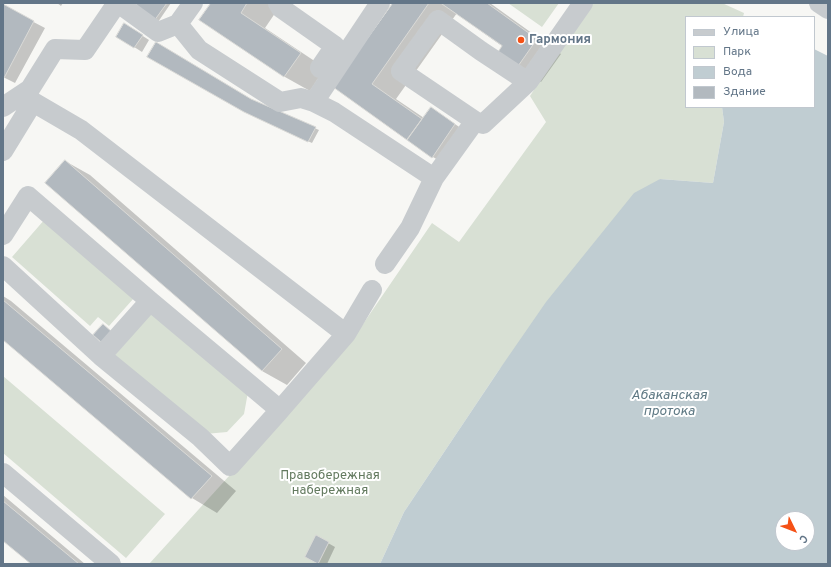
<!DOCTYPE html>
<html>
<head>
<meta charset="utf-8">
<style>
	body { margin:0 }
	#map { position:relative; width:831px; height:567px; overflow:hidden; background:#f7f7f4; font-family:Overpass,sans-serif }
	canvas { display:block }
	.frame { position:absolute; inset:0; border:4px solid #637688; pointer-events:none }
	.legend { position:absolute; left:685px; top:16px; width:130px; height:92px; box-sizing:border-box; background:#fff; border:1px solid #c1c8cf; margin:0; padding:5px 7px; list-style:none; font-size:12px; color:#637688 }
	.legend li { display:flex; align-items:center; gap:8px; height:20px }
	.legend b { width:20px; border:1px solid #c1c8cf }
	.north { position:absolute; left:775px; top:511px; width:40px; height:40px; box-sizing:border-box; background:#fff; border:1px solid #c1c8cf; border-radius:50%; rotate:133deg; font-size:11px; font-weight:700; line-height:16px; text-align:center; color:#637688 }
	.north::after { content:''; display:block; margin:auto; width:14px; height:18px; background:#f55116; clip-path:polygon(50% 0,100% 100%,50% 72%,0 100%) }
</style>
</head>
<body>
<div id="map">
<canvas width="831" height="567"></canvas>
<div class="frame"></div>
<ul class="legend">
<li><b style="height:5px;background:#c7cbce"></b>Улица</li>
<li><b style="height:11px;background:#d8e0d4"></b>Парк</li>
<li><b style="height:11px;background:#c0cdd2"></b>Вода</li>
<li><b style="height:11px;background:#b2b9bf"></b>Здание</li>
</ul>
<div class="north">С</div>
</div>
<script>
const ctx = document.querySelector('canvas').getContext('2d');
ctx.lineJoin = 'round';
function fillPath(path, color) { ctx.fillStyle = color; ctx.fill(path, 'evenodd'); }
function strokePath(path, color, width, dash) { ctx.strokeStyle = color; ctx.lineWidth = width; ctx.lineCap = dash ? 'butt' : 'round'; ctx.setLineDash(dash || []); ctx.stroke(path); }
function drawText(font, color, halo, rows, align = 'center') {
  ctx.font = font + ' Overpass,sans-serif'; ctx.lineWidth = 4; ctx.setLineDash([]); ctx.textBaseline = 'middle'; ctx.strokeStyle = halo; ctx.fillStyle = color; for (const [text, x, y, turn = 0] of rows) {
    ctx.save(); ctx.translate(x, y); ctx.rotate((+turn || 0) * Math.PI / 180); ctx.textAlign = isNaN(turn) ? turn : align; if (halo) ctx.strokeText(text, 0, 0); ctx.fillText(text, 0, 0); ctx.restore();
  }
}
fillPath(new Path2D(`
	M508 3H559L542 27Z
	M591 3H722L744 13 743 17H686V107H722L724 122 713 183 660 179 499 370 404 512 380 564H149L350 343 432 223 459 242 546 122 530 96Z
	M45 219 134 298 109 326 98 317 90 326 12 257Z
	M152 312 248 392 244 414 227 432 205 434 114 356Z
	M3 376 165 514 126 558 3 453Z`), '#d8e0d4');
fillPath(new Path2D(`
	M814 49 828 56V564H380L404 512 499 370 546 302 634 193 660 179 713 183 724 122 722 107H814ZM783 519H807V543H783Z`), '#c0cdd2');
fillPath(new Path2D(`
	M57 3H63L61 6Z
	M136 3H171L158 22Z
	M212 3H282L265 28 325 68 310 91 285 77 201 20Z
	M394 3H490L561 54 541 82 516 68 504 46 457 13 396 99 424 118 442 115 465 131 443 163 433 157 334 87Z
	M3 6 45 28 15 83 3 77Z
	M132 29 149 40 142 52 117 36Z
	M251 100 319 130 312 143 249 114Z
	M65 161 90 175 306 363 287 385 262 371Z
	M3 296 11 301 236 491 217 513 192 498 3 338Z
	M3 495 85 564H32L3 540Z
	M328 543 335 547 327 564H320L313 561Z`), '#0003');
const building = new Path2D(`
	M135 3H167L154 21Z
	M211 3H247L241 13 301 53 284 77 199 20Z
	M393 3H429L372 84 422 119 407 140 333 87Z
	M441 3H487L537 39 516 69 496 55 502 46Z
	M3 4 34 21 4 78H3Z
	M124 23 143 35 134 48 116 37Z
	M156 42 251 99 316 127 308 142 244 112 147 57Z
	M431 107 455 124 432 158 407 140Z
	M65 160 282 349 262 371 45 183Z
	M3 300 212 476 191 499 3 340Z
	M103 324 112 332 102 343 93 335Z
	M3 501 79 564H31L3 541Z
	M316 535 329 542 318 564 305 557Z`);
fillPath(building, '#b2b9bf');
strokePath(building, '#d9d9d6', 1);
strokePath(new Path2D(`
	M118 3 158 32 178 24
	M193 3 178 24 199 50 280 102 301 98 314 102
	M278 3 281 8 335 46 320 68
	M380 3 314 102 334 112 434 178 475 121 401 71 438 20 481 51 528 82 583 3
	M819 3 828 9
	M3 107 30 89 55 49 85 50 117 3
	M475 121 483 124 528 82
	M3 151 33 102 81 130 346 334
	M3 235 28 196 150 301 280 410 230 466 200 437 101 356 3 266
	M385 264 410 228 434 178
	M101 356 150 301
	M280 410 346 334 372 290
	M3 473 111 564`), '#c7cbce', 20);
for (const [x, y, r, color] of [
	[521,40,4,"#f55116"]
]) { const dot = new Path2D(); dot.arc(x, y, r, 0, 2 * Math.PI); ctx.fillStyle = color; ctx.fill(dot); strokePath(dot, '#fff', 1.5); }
drawText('bold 13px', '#637688', '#fff', [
	["Гармония",529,40]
], 'left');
drawText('13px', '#637a5f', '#fff', [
	["Правобережная",330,476],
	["набережная",330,491]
]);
drawText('italic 14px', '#5f7984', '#fff', [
	["Абаканская",669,396],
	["протока",669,412]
]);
</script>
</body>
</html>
